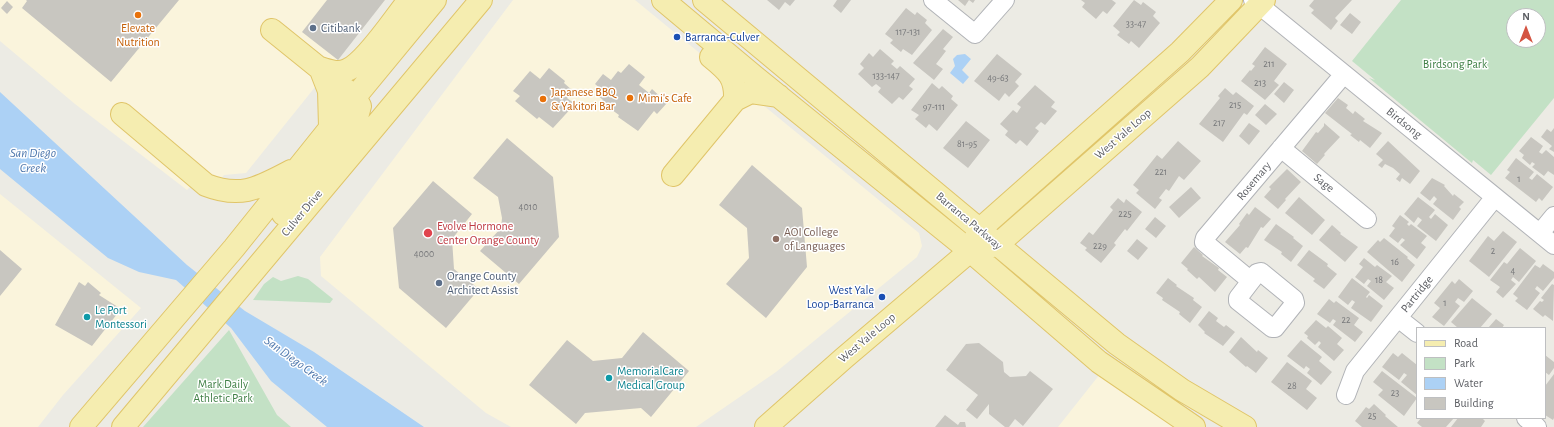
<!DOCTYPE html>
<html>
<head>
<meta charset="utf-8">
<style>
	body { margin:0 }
	#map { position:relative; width:1554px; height:427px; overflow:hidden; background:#ecebe4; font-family:"Alegreya Sans",sans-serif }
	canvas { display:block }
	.legend { position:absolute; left:1416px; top:327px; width:130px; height:92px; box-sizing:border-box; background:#fff; border:1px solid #bebfc1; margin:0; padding:5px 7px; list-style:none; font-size:12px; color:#5c5e63 }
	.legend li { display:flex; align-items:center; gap:8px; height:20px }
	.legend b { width:20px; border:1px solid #bebfc1 }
	.north { position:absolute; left:1506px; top:8px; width:40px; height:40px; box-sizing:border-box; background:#fff; border:1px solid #bebfc1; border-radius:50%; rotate:0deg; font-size:11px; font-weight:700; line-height:16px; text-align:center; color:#5c5e63 }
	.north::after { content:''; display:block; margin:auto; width:14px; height:18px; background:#d45442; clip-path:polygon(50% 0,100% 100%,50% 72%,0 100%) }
</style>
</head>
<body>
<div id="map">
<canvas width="1554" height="427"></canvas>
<ul class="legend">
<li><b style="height:5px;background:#f5edb0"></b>Road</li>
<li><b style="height:11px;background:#c3e1c5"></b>Park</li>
<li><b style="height:11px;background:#acd1f5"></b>Water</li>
<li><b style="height:11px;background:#c8c6c0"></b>Building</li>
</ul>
<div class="north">N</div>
</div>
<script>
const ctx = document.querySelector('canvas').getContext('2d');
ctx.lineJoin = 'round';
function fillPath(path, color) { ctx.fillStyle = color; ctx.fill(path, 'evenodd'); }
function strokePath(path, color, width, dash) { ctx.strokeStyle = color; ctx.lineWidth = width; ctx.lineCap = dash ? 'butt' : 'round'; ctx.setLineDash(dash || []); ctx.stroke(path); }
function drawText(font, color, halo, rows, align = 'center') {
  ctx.font = font + ' "Alegreya Sans",sans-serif'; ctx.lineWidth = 3; ctx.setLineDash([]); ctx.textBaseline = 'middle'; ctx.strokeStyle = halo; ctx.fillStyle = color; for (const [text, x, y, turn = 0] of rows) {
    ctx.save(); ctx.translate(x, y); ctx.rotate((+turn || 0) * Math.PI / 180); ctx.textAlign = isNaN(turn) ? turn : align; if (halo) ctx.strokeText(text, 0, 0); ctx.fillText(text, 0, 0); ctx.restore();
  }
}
fillPath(new Path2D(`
	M0 0H385L246 173 224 175 207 196 192 185 187 190 75 104 0 41Z
	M513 0H635L919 233 922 246 917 257 776 372 696 427H511L486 413 321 276 320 257Z
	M0 194 141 308 63 395 38 427H0Z
	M1100 374 1175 427H1058Z`), '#faf4dc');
fillPath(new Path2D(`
	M1401 0H1554V98L1491 175 1473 160 1472 163 1369 78 1375 80 1352 61ZM1514 16H1538V40H1514Z
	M298 276 308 279 333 299 330 303 253 300 264 284 273 277 281 281Z
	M229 330 277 415 291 427H143Z`), '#c3e1c5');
fillPath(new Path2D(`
	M965 54 971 59 962 70 969 77 963 84 950 73 955 66 953 59 957 55Z
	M0 92 187 265 245 311 314 352 424 427H327L271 381 231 328 176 280 139 272 108 258 0 169Z`), '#acd1f5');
fillPath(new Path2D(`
	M26 0H179L111 82 22 8 27 1Z
	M327 0H385L338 60 302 32Z
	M767 0H795L790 6 785 2 779 10Z
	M837 0H851L841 13 833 6Z
	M958 0H975L973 3 969 0 965 6Z
	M1081 0H1112L1116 3 1107 14 1103 11 1096 19 1082 7 1085 3Z
	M1134 0 1141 5 1143 2 1156 12 1153 16 1160 23 1139 48 1131 41 1129 44 1117 35 1120 32 1113 26Z
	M1314 0H1352L1335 18 1338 21 1331 30 1311 13 1314 10 1309 6Z
	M7 1 13 7 7 14 1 8Z
	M906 8 915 15 917 12 927 20 925 23 932 30 912 55 903 49 901 52 890 43 893 40 885 34Z
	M1350 13 1361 22 1352 34 1340 25Z
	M943 29 953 37 943 49 946 51 936 64 943 69 934 80 913 63Z
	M1265 47 1287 64 1274 81 1279 85 1265 100 1241 81 1250 70 1251 71 1255 66 1252 64Z
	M880 49 894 61 891 64 897 69 900 66 915 79 909 86 913 89 903 100 899 97 892 104 878 92 881 88 876 84 872 87 858 74 864 68 860 64 869 53 873 57Z
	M997 54 1022 74 1015 82 1019 86 1009 97 1005 93 999 101 974 81Z
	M629 64 645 77 639 85 649 93 652 89 667 103 657 114 654 111 638 131 618 117 619 115 601 102 603 100 596 94 601 89 595 84 603 74 611 80 618 71 621 73Z
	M549 68 565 81 564 83 573 91 567 98 575 104 553 128 539 117 537 119 515 101 520 96 513 91 530 71 540 79Z
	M1284 82 1294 90 1284 103 1274 94Z
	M932 83 939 89 942 86 953 96 951 99 958 105 937 131 929 124 926 128 915 119 919 115 911 110Z
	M1035 85 1055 102 1051 107 1057 111 1045 125 1041 122 1035 128 1039 131 1027 146 1020 140 1016 144 1005 135 1008 131 1000 124 1013 110 1017 113 1021 107 1017 104Z
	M1225 88 1233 95 1236 92 1254 106 1247 115 1244 113 1223 142 1199 124 1220 98 1218 96Z
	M1338 98 1348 105 1346 108 1353 114 1355 111 1365 119 1363 121 1382 133 1370 148 1360 140 1359 142 1350 135 1352 134 1325 113Z
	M1265 104 1277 114 1266 125 1255 115Z
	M966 121 990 140 968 168 943 148Z
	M1249 123 1260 131 1249 145 1239 136Z
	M1324 123 1340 137 1324 154 1325 155 1317 164 1302 151 1316 132 1318 133 1324 126Z
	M1554 128V152L1549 149 1552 146 1541 137 1547 129 1551 132Z
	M1531 137 1543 146 1539 152 1542 154 1546 150 1554 157V175L1548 171 1544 176 1532 167 1535 164 1532 162 1530 165 1522 158 1524 155 1519 151Z
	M507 138 553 177 559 237 519 284 480 251 501 228 502 218 498 197 473 178Z
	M1178 141 1201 161 1184 180 1179 176 1169 191 1166 189 1159 198 1162 200 1155 209 1136 193 1139 190 1133 185 1157 155 1162 159Z
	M1388 141 1420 171 1410 184 1402 178 1400 182 1396 179 1400 174 1393 168 1385 164 1382 168 1378 165 1383 160 1376 154Z
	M1516 158 1534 172 1529 178 1532 180 1537 174 1553 187 1542 201 1539 198 1536 202 1505 178 1510 172 1507 170Z
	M752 165 802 208 807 267 766 318 726 284 749 258 747 228 719 205Z
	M1287 169 1301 182 1285 199 1286 200 1278 209 1264 197 1271 189 1269 187Z
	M1432 178 1445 185 1444 186 1453 196 1454 194 1464 202 1459 207 1461 209 1453 220 1433 204 1437 199 1434 196 1430 201 1420 193Z
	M433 181 472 214 452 239 454 269 479 289 446 328 399 288 393 228Z
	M1191 187 1201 198 1179 218 1169 207Z
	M1299 197 1325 220 1312 235 1285 213Z
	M1418 197 1435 210 1429 217 1431 219 1435 214 1448 225 1436 241 1417 226 1422 220 1418 217 1414 223 1404 214Z
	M1118 198 1124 203 1126 199 1142 212 1127 231 1125 229 1114 243 1116 245 1101 263 1085 250 1087 248 1080 243 1089 232 1093 235 1113 210 1110 207Z
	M1255 207 1271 219 1263 228 1261 227 1248 248 1246 247 1240 254 1225 242 1240 225 1239 224 1247 213 1249 215Z
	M1400 215 1409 222 1407 224 1409 226 1411 224 1427 236 1421 243 1426 247 1417 259 1400 245 1405 240 1402 238 1398 243 1389 236 1395 228 1392 226Z
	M1155 217 1166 226 1156 238 1145 229Z
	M1276 224 1294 237 1293 238 1303 246 1291 262 1281 254 1282 252 1264 240Z
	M1332 225 1341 233 1340 234 1358 247 1345 262 1319 240Z
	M1503 231 1517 242 1489 277 1469 261 1488 236 1494 241Z
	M1384 238 1408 257 1407 258 1415 265 1402 282 1367 252 1378 240 1380 242Z
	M1137 239 1148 248 1138 260 1127 251Z
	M1194 247 1203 255 1202 256 1219 268 1218 270 1227 277 1215 292 1199 277 1197 279 1187 270 1188 269 1181 263Z
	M1520 248 1536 261 1519 282 1513 277 1511 280 1516 284 1503 298 1496 292 1500 287 1490 280 1504 262 1507 264Z
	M0 250 22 269 0 296Z
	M1309 250 1328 264 1327 266 1337 274 1324 289 1313 281 1315 279 1297 265Z
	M1364 258 1375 267 1377 265 1392 276 1386 282 1394 288 1384 300 1367 286 1371 281 1368 279 1364 284 1355 277 1363 267 1359 264Z
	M1543 264 1554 272V278L1543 291 1537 286 1535 289 1540 293 1527 310 1515 301 1518 298 1513 294 1535 265 1540 268Z
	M1168 278 1177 285 1176 286 1194 298 1193 300 1202 307 1190 323 1179 314 1180 312 1162 300 1163 298 1156 293Z
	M1352 278 1370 292 1366 297 1367 298 1369 295 1383 306 1371 322 1351 308 1355 302 1352 300 1348 305 1338 297Z
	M1459 279 1473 291 1464 302 1458 298 1455 302 1460 306 1444 326 1432 317 1440 308 1434 303 1452 281 1455 284Z
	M79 282 85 286 88 282 101 293 99 295 121 309 92 346 55 325Z
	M1552 284 1554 285 1553 321 1545 315 1543 317 1533 309 1540 301 1542 302 1544 300 1541 298Z
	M1472 298 1492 314 1480 328H1458L1451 322Z
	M1329 299 1334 303 1336 301 1359 318 1354 325 1363 332 1355 342 1333 325 1336 321 1333 319 1330 323 1317 314Z
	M1209 311 1218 318 1216 321 1224 327 1226 325 1235 332 1223 346 1204 333 1205 332 1198 325Z
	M1496 319 1504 325 1502 328H1488Z
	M1316 320 1326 328 1328 326 1342 338 1337 344 1344 350 1334 361 1318 347 1321 343 1319 341 1315 345 1307 338 1308 336 1304 333Z
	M643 332 689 371 651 417 641 408 585 413 576 424 529 385 567 340 593 361 622 358Z
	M1241 337 1257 352 1258 350 1268 358 1256 373 1247 366 1246 367 1229 352Z
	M1301 340 1322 357 1319 361 1332 372 1321 385 1307 373 1310 369 1306 366 1304 369 1287 356Z
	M979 343 1003 362 1004 372 1010 377 1026 376 1030 371 1053 389 1023 426 1015 419 1009 427H1005L989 414V404L977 419 966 410 978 395 946 370 966 344Z
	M1393 353 1398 357 1402 353 1417 365V395L1401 382 1407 375 1404 373 1399 380 1382 367Z
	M1545 355 1554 362V368L1549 375 1545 372Z
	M1287 362 1312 381 1306 389 1317 398 1307 410 1271 382Z
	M1382 371 1417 398 1404 416 1378 395 1383 390 1373 382Z
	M1554 374V418L1553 420 1545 415V386Z
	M1374 404 1386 415 1385 416 1398 427H1362L1355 421 1366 407 1369 409Z
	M945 415 958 425 960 422H965L966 427H935Z
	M1421 418H1454L1446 427H1422L1417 423Z
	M1458 418H1482L1485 421 1481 427H1451Z`), '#c8c6c0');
const minor = new Path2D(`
	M933 0 975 34 1005 0
	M1253 0 1554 245
	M1281 148 1367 219
	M1540 233 1554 216
	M1251 281 1238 298V301L1272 328H1275L1295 303 1294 299 1261 272 1257 273 1251 281 1204 242 1205 238 1344 74
	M1398 318 1417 333
	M1346 395 1355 371 1495 197
	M1526 418 1537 427`);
const major = new Path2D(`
	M663 0 755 77 970 251 1099 362 1194 427
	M704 0 1117 344 1182 390 1245 427
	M272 30 355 97 360 106 356 121 283 214
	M711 57C728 71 736 77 735 100
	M320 68C329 71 338 74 347 70 365 63 393 20 406 4L413 0
	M320 68 329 91 330 127
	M122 114 206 185C242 199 260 187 291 171
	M673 175 735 100 751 92 779 96
	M974 242 979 230 1180 52 1231 0
	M81 427 234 248 355 97 435 0
	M123 427 481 0
	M766 427 844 358 970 251 997 245 1200 67 1264 0`);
strokePath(minor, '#b1b3b7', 20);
strokePath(major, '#e0c569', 24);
strokePath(minor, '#fff', 18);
strokePath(major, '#f5edb0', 22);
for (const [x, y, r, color] of [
	[138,15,4,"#e8710a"],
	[313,28,4,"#5c6f8a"],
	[677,37,4,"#1a4fb4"],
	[630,98,4,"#e8710a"],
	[543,99,4,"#e8710a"],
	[428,233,5,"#e0444e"],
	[776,239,4,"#8d6e63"],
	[439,283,4,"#5c6f8a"],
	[882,297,4,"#1a4fb4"],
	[87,317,4,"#0f9aa8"],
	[609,378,4,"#0f9aa8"]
]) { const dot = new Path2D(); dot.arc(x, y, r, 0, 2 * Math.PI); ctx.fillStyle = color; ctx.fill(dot); strokePath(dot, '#fff', 1.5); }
drawText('10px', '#77787a', null, [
	["33-47",1136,24],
	["117-131",908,32],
	["211",1269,64],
	["133-147",886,76],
	["49-63",998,78],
	["213",1260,83],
	["215",1235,105],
	["97-111",934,107],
	["217",1219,123],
	["81-95",967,144],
	["221",1161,172],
	["1",1519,179],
	["4010",528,207],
	["225",1125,214],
	["229",1100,246],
	["2",1493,251],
	["4000",424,254],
	["16",1395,262],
	["4",1513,271],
	["18",1379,280],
	["1",1445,303],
	["22",1346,320],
	["28",1292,386],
	["23",1395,393],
	["25",1372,416]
]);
drawText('12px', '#c56008', '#fff', [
	["Elevate",138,28,"center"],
	["Nutrition",138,42,"center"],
	["Japanese BBQ",551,92],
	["& Yakitori Bar",551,106],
	["Mimi's Cafe",638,98]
], 'left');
drawText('12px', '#4e5e75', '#fff', [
	["Citibank",321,28],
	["Orange County",447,276],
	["Architect Assist",447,290]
], 'left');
drawText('12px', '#164399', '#fff', [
	["Barranca-Culver",685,37],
	["West Yale",874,290,"right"],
	["Loop-Barranca",874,304,"right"]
], 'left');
drawText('12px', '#3f7f45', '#fff', [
	["Birdsong Park",1455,64],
	["Mark Daily",223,384],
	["Athletic Park",223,398]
]);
drawText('12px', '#5c5e63', '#fff', [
	["Birdsong",1404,123,39],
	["West Yale Loop",1123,134,-41],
	["Rosemary",1254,181,-50],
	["Sage",1324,183,39],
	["Culver Drive",302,213,-50],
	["Barranca Parkway",969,221,40],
	["Partridge",1417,294,-51],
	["West Yale Loop",867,338,-40]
]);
drawText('12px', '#be3a42', '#fff', [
	["Evolve Hormone",437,226],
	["Center Orange County",437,240]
], 'left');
drawText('12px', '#785e54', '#fff', [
	["AOI College",784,232],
	["of Languages",784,246]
], 'left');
drawText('12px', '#0d838f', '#fff', [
	["Le Port",95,310],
	["Montessori",95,324],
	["MemorialCare",617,371],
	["Medical Group",617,385]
], 'left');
drawText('italic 13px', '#4f78ad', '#fff', [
	["San Diego",33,153],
	["Creek",33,168],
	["San Diego Creek",296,361,36]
]);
</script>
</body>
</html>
